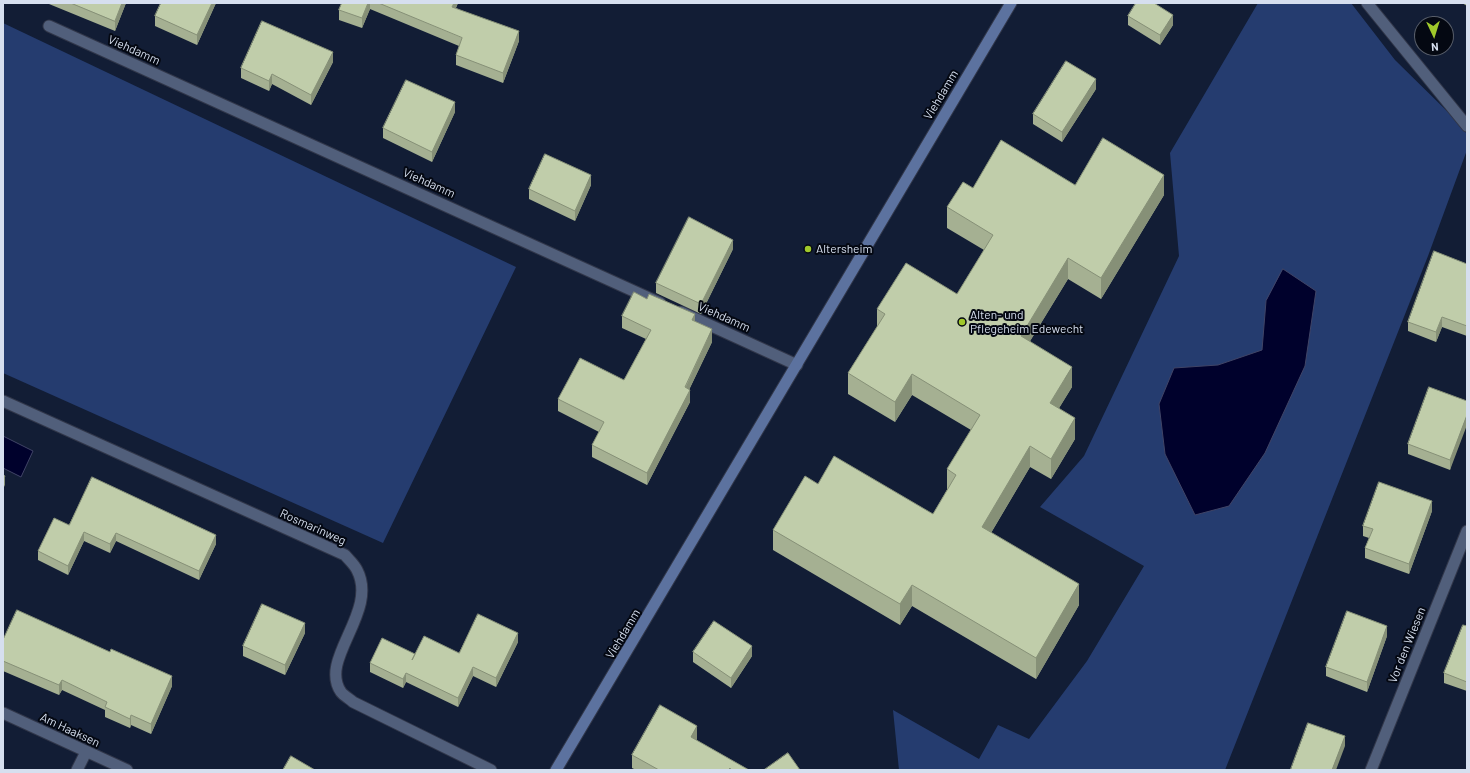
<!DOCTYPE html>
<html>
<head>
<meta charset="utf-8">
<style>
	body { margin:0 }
	#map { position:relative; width:1470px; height:773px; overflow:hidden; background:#121d35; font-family:Barlow,sans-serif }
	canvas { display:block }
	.frame { position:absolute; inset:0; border:4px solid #d6dfef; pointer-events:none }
	.north { position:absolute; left:1414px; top:16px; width:40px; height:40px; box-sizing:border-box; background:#040812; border:1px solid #585e6a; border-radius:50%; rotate:176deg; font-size:11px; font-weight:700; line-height:16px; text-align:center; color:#d6dfef }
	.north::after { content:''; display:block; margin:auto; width:14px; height:18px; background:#a0c92b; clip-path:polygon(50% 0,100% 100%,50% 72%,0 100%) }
</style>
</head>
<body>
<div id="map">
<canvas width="1470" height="773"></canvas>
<div class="frame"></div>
<div class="north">N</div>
</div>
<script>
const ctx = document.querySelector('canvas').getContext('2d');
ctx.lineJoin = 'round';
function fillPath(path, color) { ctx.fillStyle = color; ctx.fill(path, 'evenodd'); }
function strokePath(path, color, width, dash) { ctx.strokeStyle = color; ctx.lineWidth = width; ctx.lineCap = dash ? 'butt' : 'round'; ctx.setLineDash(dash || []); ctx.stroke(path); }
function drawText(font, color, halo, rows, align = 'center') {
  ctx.font = font + ' Barlow,sans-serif'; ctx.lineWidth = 4; ctx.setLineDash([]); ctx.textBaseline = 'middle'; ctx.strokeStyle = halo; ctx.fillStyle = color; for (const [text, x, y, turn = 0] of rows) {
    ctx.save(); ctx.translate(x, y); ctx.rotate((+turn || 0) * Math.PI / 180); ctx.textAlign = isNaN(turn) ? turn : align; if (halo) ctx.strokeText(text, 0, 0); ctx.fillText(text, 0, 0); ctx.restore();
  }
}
fillPath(new Path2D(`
	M1258 3H1351L1395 60 1454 118 1467 134V150L1428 256 1225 770H899L893 710 979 759 998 725 1029 739 1087 661 1144 566 1040 507 1084 456 1179 256 1170 153Z
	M3 23 516 267 383 543 3 373Z`), '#253c6f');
const water = new Path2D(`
	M1283 269 1316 291 1305 366 1265 453 1229 506 1195 515 1165 454 1159 404 1174 368 1218 365 1262 350 1266 301Z
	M3 436 33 451 21 477 3 468Z`);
fillPath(water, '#00012c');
strokePath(water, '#404466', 1);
const minor = new Path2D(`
	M1367 3 1467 126
	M49 26 660 303
	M681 312 797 365
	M3 401 345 555C349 560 354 564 357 570 379 612 318 659 341 692 344 696 350 699 353 702L491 770
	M3 713 127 770
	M77 770 86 752
	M1371 770 1467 531`);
const secondary = new Path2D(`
	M556 770 1011 3`);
strokePath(minor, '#31374a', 13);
strokePath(secondary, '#31374a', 13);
strokePath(minor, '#515f7b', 11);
strokePath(secondary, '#5c729f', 11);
fillPath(new Path2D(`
	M49 3H126L115 31 49 4Z
	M216 3 197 45 155 26V16Z
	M342 3H458L456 8 519 41 503 83 456 65V55L459 46 370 9 362 28 339 20V10Z
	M1462 3H1467V6Z
	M1128 16 1173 25 1160 45 1128 25Z
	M333 62 311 105 272 84 269 91 241 78V68Z
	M1096 89 1062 142 1033 124V114Z
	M455 112 432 162 383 138V128Z
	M591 185 575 221 529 199V189Z
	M1075 185 1164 195 1101 299 1068 279 1030 341 1072 387 1059 408 1075 439 1051 479 1030 467 991 533 1079 605 1036 679 912 606 900 625 773 550V530L818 484 933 514 947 490V469L971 430 912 395 895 422 848 394V373L877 327V309L957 294 984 250 947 228V207L973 188Z
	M733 249 701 314 656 293V283Z
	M1467 264V336L1442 327 1436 342 1408 331V322Z
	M622 316 695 322 712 342 689 390 690 402 647 485 592 457V445L599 432 558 411V399L624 380 646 339 622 328Z
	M1467 401 1450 470 1408 454V444Z
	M1432 511 1409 574 1365 558V548L1369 538 1363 536V526Z
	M69 525 216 544 199 580 116 541 110 553 84 541 68 575 38 560V551Z
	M1467 626V691L1444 683V673Z
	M305 633 285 675 243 656V646Z
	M1387 636 1367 692 1326 676V667Z
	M3 640 172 686 151 734 131 725 130 728 105 717V710L62 690 59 695 3 671Z
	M518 642 496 687 473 676 458 707 406 682 403 688 370 672V663L415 654 459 653Z
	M693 652 752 656 731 688 693 662Z
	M697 739 696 740 749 770H636L632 768V755Z`), '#a5b092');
fillPath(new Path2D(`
	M122 3H126L115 31V21Z
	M212 3H216L197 45V35Z
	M368 3H370V9L362 28V18Z
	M454 3H458L452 16V7Z
	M1173 15V25L1160 45V35Z
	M519 31V41L503 83V73Z
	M333 52V62L311 105V95Z
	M272 74V84L269 91V81Z
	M1096 79V89L1062 142V132Z
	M455 102V112L432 162V152Z
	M591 175V185L575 221V211Z
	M1164 175V195L1101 299V278Z
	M733 240V249L701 314V304Z
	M1068 258V279L1021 356V336Z
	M695 314V326L692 320Z
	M1442 317V327L1436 342V332Z
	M712 329V342L685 398 690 390V402L647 485V473Z
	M1072 367V387L1050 423V403Z
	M912 374V395L895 422V402Z
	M1467 415V425L1450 470V460Z
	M1075 418V439L1051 479V459Z
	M1030 446V467L982 548V527Z
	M5 476V485L3 489V480Z
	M1432 501V511L1409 574V564Z
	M84 532V541L68 575V566Z
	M116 533V541L110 553V544Z
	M216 535V544L199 580V571Z
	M1079 584V605L1036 679V658Z
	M912 585V606L900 625V604Z
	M305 623V633L285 675V665Z
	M1387 626V636L1367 692V682Z
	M518 633V642L496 687V678Z
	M752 646V656L731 688V678Z
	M473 667V676L458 707V698Z
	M406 673V682L403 688V679Z
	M172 676V686L151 734V724Z
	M62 680V690L59 695V685Z
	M131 715V725L130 728V719Z
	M697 726V739L691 750V737Z
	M1345 736V746L1336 770H1332Z`), '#869077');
const building = new Path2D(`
	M71 3H122L115 21Z
	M161 3H212L197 35 155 16Z
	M342 3H368L362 18 339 10Z
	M379 3H454L452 7 519 31 503 73 456 55 462 38Z
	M1136 3H1154L1173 15 1160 35 1128 16Z
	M262 21 333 52 311 95 272 74 269 81 241 68Z
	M1066 61 1096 79 1062 132 1033 114Z
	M406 80 455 102 432 152 383 128Z
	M1103 138 1164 175 1101 278 1068 258 1021 336 1072 367 1050 403 1075 418 1051 459 1030 446 982 527 1079 584 1036 658 912 585 900 604 773 530 805 476 818 484 834 456 933 514 956 475 947 469 980 415 912 374 895 402 848 373 885 314 877 309 906 263 957 294 993 235 947 207 963 182 973 188 1001 140 1075 185Z
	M545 154 591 175 575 211 529 189Z
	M689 217 733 240 701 304 656 283Z
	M1434 251 1467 264V326L1442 317 1436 332 1408 322Z
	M634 292 647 299 649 294 695 314 692 320 712 329 685 387 690 390 647 473 592 445 604 422 558 399 580 358 624 380 651 330 622 316Z
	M1429 387 1467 401V415L1450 460 1408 444Z
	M3 475 5 476 3 480Z
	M92 477 216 535 199 571 116 533 110 544 84 532 68 566 38 551 54 518 69 525Z
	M1379 482 1432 501 1409 564 1365 548 1373 529 1363 526Z
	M262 604 305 623 285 665 243 646Z
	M17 610 110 652 111 649 172 676 151 724 131 715 130 719 105 707 107 702 62 680 59 685 3 661V640Z
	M1347 611 1387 626 1367 682 1326 667Z
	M478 614 518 633 496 678 473 667 458 698 406 673 403 679 370 663 382 638 415 654 412 660 424 636 459 653Z
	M714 621 752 646 731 678 693 652Z
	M1463 625 1467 626V682L1444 673Z
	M660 705 697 726 691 737 749 770H731L730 768 728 770H659L632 755Z
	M1308 723 1345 736 1332 770H1293L1291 769Z
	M788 753 800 770H764Z
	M291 756 315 770H283Z`);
fillPath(building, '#c0cdaa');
strokePath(building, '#869077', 1);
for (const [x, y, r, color] of [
	[808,249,4,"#a0c92b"],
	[962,322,4,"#a0c92b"]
]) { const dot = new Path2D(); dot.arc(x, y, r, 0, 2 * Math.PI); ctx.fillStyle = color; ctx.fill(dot); strokePath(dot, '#040812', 1.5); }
drawText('12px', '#d6dfef', '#040812', [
	["Viehdamm",134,50,24],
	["Viehdamm",941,95,-59],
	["Viehdamm",429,183,24],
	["Viehdamm",724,317,24],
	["Rosmarinweg",313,527,24],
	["Viehdamm",623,634,-59],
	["Vor den Wiesen",1407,645,-68],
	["Am Haaksen",70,730,25]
]);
drawText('12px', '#d6dfef', '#040812', [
	["Altersheim",816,249],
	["Alten- und",970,315],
	["Pflegeheim Edewecht",970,329]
], 'left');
</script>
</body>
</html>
